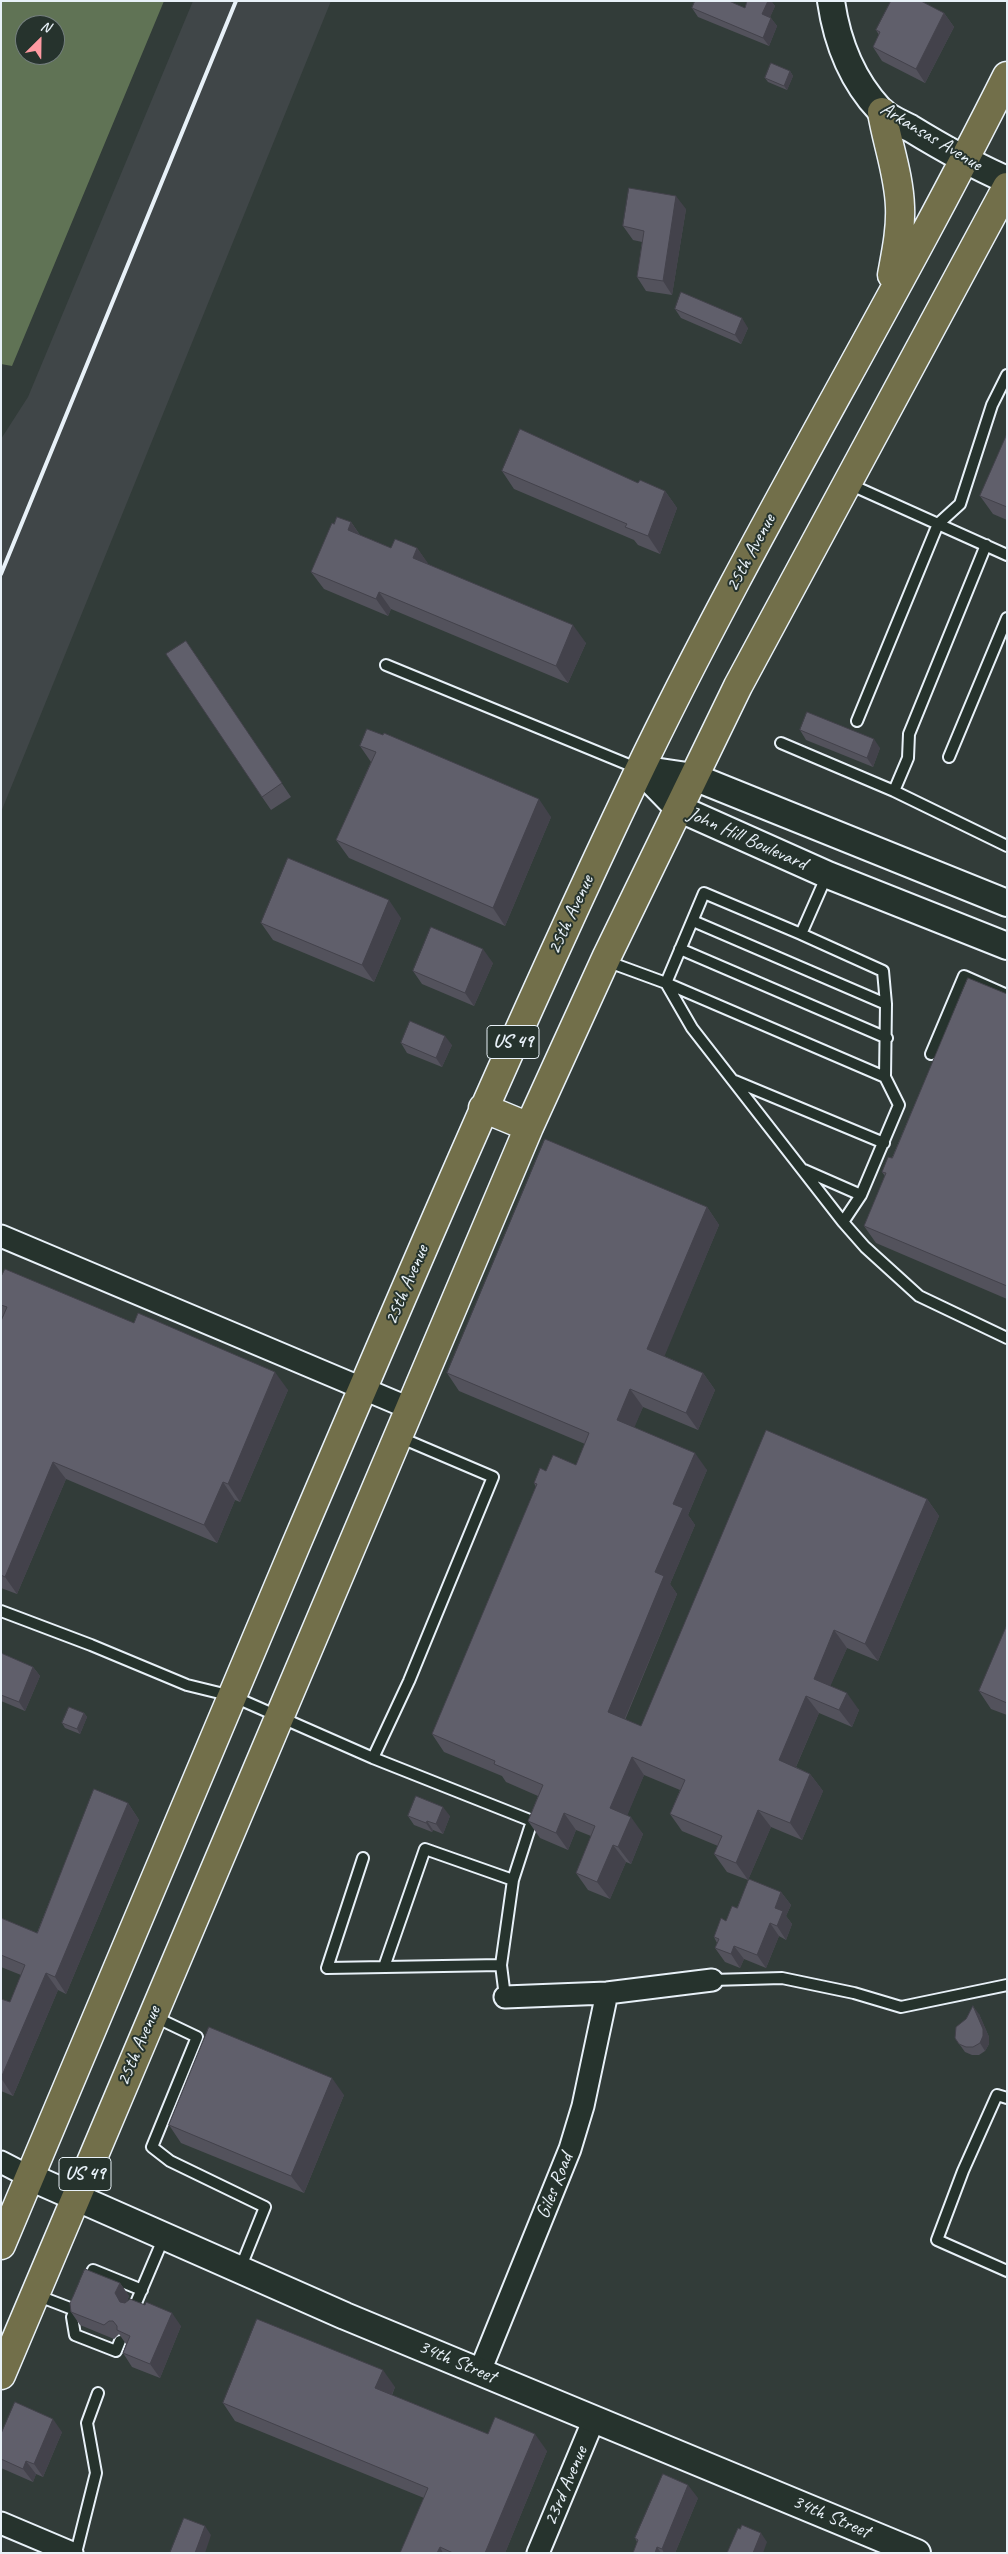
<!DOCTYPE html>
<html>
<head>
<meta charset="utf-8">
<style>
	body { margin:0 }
	#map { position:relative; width:1008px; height:2554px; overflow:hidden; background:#323c39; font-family:Caveat,sans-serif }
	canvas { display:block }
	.frame { position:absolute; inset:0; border:2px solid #e8f1f8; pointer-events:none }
	.north { position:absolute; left:15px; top:15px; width:50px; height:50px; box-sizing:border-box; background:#26332d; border:1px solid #747f7e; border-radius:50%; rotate:23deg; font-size:14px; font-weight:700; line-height:20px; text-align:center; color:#e8f1f8 }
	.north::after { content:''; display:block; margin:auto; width:18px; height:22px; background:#ff9aa2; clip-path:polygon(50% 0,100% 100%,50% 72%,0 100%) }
</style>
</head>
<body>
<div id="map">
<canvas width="1008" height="2554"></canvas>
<div class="frame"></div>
<div class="north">N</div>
</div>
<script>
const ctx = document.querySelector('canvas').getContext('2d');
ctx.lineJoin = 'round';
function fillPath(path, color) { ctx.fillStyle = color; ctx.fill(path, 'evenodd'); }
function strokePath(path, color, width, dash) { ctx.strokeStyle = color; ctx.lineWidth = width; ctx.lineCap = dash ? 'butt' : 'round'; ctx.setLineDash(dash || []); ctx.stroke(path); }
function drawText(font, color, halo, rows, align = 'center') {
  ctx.font = font + ' Caveat,sans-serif'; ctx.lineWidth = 4; ctx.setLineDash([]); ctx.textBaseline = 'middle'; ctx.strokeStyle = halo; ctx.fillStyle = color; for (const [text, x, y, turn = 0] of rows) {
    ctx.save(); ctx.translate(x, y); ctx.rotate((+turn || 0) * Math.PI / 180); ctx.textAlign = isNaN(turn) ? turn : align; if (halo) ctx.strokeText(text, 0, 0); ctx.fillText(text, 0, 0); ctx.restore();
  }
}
fillPath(new Path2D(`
	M193 1H331L1 812V439L28 397Z`), '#404648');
fillPath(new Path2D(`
	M1 1H164L12 366 1 364ZM25 25H55V55H25Z`), '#607355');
const service = new Path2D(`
	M849 484 1007 555
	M986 545 909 734 908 758 894 791 1007 846
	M386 665 639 769
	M857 721 938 524 960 504 992 405 1007 375
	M781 743 894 791
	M949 757 1007 618
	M827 875 801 934 704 893 666 983 692 1028 843 1222 865 1247 919 1296 1007 1338
	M693 921 886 1004
	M801 934 883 971 886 1004 885 1077 899 1105 861 1195 843 1222
	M680 949 887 1038
	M606 961 666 983 885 1077
	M931 1054 964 976 1007 995
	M735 1081 884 1143
	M804 1170 861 1195
	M1 1611 91 1645 187 1685 232 1696 373 1758 409 1681 493 1477 399 1437
	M373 1758 532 1821 513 1880 501 1965 505 1997
	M363 1858 327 1968 501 1965
	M384 1967 425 1849 513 1880
	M712 1980 782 1978 854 1993 901 2007 1007 1985
	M153 2016 197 2037 152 2147 170 2161 265 2207 240 2269
	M1007 2098 997 2095 963 2171 937 2240 1007 2271
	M87 2283 93 2270 142 2290
	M36 2295 75 2310
	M78 2303 72 2317 75 2335 116 2351 120 2341
	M133 2310 164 2237
	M76 2553 96 2473 87 2423 98 2393`);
const minor = new Path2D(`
	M1 1236 409 1408
	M505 1997 607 1993 712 1980
	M1 2162 30 2177
	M480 2371 570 2149 583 2106 607 1993
	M1 2523 72 2553
	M538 2553 594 2419`);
const tertiary = new Path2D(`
	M831 1C837 42 852 80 880 110 888 118 900 123 910 128 941 147 973 165 1007 180
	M640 769 678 808 828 875 1007 946
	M640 769 694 777 1007 903
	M30 2177 345 2316 917 2553`);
const primary = new Path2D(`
	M882 112C887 143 899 174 900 207 901 230 896 253 892 275
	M483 1108 529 1127
	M1 2245C99 2013 197 1780 295 1547 405 1289 515 1031 636 777 750 539 889 312 1007 76
	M1 2375 529 1127 607 956 738 686 1007 187`);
strokePath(service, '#e8f1f8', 14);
strokePath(minor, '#e8f1f8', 25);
strokePath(tertiary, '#e8f1f8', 30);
strokePath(primary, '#e8f1f8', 31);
strokePath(service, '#26332d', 10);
strokePath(minor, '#26332d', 21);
strokePath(tertiary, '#26332d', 26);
strokePath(primary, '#726f4a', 28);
strokePath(new Path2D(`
	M1 574 236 1`), '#e8f1f8', 4);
fillPath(new Path2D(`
	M747 1H771L775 6 770 17 777 26 769 46 698 17 692 8H745Z
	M944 13 954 27 925 83 882 61 873 47 879 35 876 30Z
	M790 71 793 76 787 90 768 82 765 78Z
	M686 209 672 295 646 291 637 277 642 242 633 240 623 226Z
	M675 309 748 328 741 344 681 318Z
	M1007 434V520L993 514 980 496Z
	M502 471 638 483 665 491 677 508 660 554 638 545 634 540 514 489Z
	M351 522 360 535 391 548H417L428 564 586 643 568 683 391 609 388 616 324 589 311 572 334 524Z
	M195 654 291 797 271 810 262 797Z
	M800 730 880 748 873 767 806 740Z
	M360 746 551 817 505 926 349 858 336 840 371 762Z
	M401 918 374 982 273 940 261 923Z
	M493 963 474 1006 422 984 413 971Z
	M1007 994V1299L876 1243 864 1226 885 1176 882 1172Z
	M401 1043 452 1045 442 1067 407 1053Z
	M707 1207 719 1225 664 1356 703 1373 715 1390 698 1430 643 1407 634 1427 707 1470 688 1515 695 1525 670 1584 677 1594 625 1720 641 1726 927 1499 939 1516 878 1661 847 1648 830 1686 859 1710 852 1727 819 1713 796 1767 810 1774 823 1791 802 1840 771 1827 748 1880 727 1872 714 1854 718 1846 682 1831 670 1814 680 1790 644 1775 627 1815 643 1834 631 1864 626 1862 610 1899 588 1890 576 1873 591 1836 576 1830 568 1850 540 1838 528 1821 538 1796 506 1782 502 1776 444 1752 432 1734 536 1487 534 1483 546 1471 576 1465 585 1444 459 1391 447 1373Z
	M1 1277 288 1390 240 1502 235 1500 217 1543 66 1479 17 1594 1 1588V1321L3 1317 1 1315Z
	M1007 1625V1715L991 1709 979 1691Z
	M1 1653 33 1667 40 1676 25 1711 1 1701Z
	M84 1713 87 1717 80 1734 65 1728 62 1723Z
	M128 1803 139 1820 66 1994 58 1990 13 2096 1 2091V1999L10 2002 21 1975 1 1967V1918L37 1933Z
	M408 1816H450L443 1834 433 1830 432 1832 414 1825Z
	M781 1892 791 1905 786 1916 792 1924 786 1940 779 1936 766 1968 744 1959 740 1968 725 1962 715 1948 717 1943 714 1937 726 1921 737 1908Z
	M979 2014 989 2037V2044L985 2051 979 2055H972L965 2052 955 2038Z
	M344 2095 304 2193 181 2143 169 2125Z
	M120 2283 129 2296 127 2301 181 2326 160 2378 132 2367 123 2353 126 2344 119 2334 114 2339 80 2325 71 2312Z
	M395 2387 392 2395 488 2434 547 2451 505 2553H400L424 2498 235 2421 223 2403Z
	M62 2432 43 2477 36 2474 33 2482 1 2468V2434Z
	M698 2498 675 2553H633L637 2542 635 2538Z`), '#53525c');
fillPath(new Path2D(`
	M768 1H771L775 6 768 22 762 14Z
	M944 13 954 27 925 83 916 69Z
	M771 18 777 26 769 46 763 38Z
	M790 71 793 76 787 90 784 86Z
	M676 196 686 209 672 295 663 281Z
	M742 318 748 328 741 344 735 335Z
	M665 491 677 508 660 554 648 536Z
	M351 522 363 540 348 530Z
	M417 548 430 566 413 558Z
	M379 592 391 609 388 616 376 599Z
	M573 625 586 643 568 683 556 666Z
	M874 739 880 748 873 767 867 758Z
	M539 799 551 817 505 926 493 908Z
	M389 900 401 918 374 982 362 965Z
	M483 949 493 963 474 1006 465 993Z
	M445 1036 452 1045 442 1067 436 1058Z
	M707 1207 719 1225 660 1367 647 1349Z
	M275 1372 288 1390 240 1502 228 1484Z
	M703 1373 715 1390 698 1430 686 1413Z
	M630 1389 643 1407 630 1438 617 1420Z
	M695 1453 707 1470 688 1515 695 1525 670 1584 677 1594 620 1730 608 1712 655 1572 673 1504Z
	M53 1462 66 1479 17 1594 5 1577Z
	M223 1482 235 1500 217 1543 204 1525Z
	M927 1499 939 1516 878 1661 865 1644Z
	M834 1630 847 1648 826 1696 814 1679Z
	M33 1667 40 1676 25 1711 19 1702Z
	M847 1693 859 1710 852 1727 839 1710Z
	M806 1696 819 1713 791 1778 779 1760Z
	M84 1713 87 1717 80 1734 77 1729Z
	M632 1757 644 1775 623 1826 610 1808Z
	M810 1774 823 1791 802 1840 790 1823Z
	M128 1803 139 1820 66 1994 55 1977Z
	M443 1807 450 1816 443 1834 436 1824Z
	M758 1810 771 1827 748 1880 736 1863Z
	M564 1813 576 1830 568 1850 556 1833Z
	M631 1817 643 1834 631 1864 618 1847Z
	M427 1821 433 1830 432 1832 426 1823Z
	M613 1845 626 1862 610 1899 597 1882Z
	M781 1892 791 1905 786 1916 792 1924 786 1940 777 1926 775 1908Z
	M770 1923 779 1936 766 1968 757 1955Z
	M734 1946 744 1959 740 1968 731 1954Z
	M46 1973 58 1990 13 2096 1 2078Z
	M973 2006 979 2014 989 2037V2044L985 2051 980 2043Z
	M332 2078 344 2095 304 2193 291 2176Z
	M120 2283 129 2296 125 2306 120 2302 115 2293Z
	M172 2313 181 2326 160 2378 150 2364Z
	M383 2370 395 2387 387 2405 375 2388Z
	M53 2419 62 2432 43 2477 34 2464Z
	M535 2434 547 2451 505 2553H485Z
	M26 2461 36 2474 33 2482 23 2469Z
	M688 2485 698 2498 675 2553H664L662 2549Z
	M205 2526 211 2535 205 2553H195Z
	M761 2533 767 2542 763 2553H753Z
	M440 2547 443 2553H437Z
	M657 2547 661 2553H655Z`), '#43424b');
const building = new Path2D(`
	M695 1H729L745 8 747 1H768L762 14 771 18 763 38 692 8Z
	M891 1H921L944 13 916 69 873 47 880 32 876 30Z
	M771 63 790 71 784 86 765 78Z
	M629 188 676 196 663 281 637 277 644 231 623 226Z
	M681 292 742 318 735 335 675 309Z
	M520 429 638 483 640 480 665 491 648 536 625 527 627 524 502 471Z
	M1007 434V507L980 496Z
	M337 517 351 522 348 530 391 548 395 539 417 548 413 558 573 625 556 666 379 592 376 599 311 572 332 523 334 524Z
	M186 641 282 783 262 797 166 654Z
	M807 712 874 739 867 758 800 730Z
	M367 729 383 735 384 733 539 799 493 908 336 840 376 752 360 746Z
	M288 858 389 900 362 965 261 923Z
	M431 927 483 949 465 993 413 971Z
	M968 978 1007 994V1286L864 1226 886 1173 882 1172 888 1157 892 1158Z
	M410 1021 445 1036 436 1058 401 1043Z
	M545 1139 707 1207 647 1349 703 1373 686 1413 630 1389 617 1420 695 1453 673 1504 683 1508 655 1572 664 1576 608 1712 641 1726 766 1430 927 1499 865 1644 834 1630 814 1679 847 1693 839 1710 806 1696 779 1760 810 1774 790 1823 758 1810 736 1863 714 1854 722 1836 670 1814 685 1780 632 1757 610 1808 631 1817 618 1847 613 1845 597 1882 576 1873 595 1826 564 1813 556 1833 528 1821 543 1785 494 1764 495 1761 432 1734 537 1484 534 1483 540 1468 546 1471 553 1455 576 1465 589 1433 447 1373Z
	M5 1269 134 1323 138 1313 275 1372 228 1484 223 1482 204 1525 53 1462 5 1577 1 1575V1321L7 1307 1 1305V1277Z
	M1007 1625V1703L979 1691Z
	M1 1653 33 1667 19 1702 1 1695Z
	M69 1707 84 1713 77 1729 62 1723Z
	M94 1789 128 1803 55 1977 46 1973 1 2078V1999L10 2002 25 1965 1 1955V1918L37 1933Z
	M416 1796 443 1807 436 1824 427 1821 426 1823 408 1816Z
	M749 1879 781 1892 775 1908 783 1911 777 1926 770 1923 757 1955 734 1946 731 1954 715 1948 719 1939 714 1937 721 1918 726 1921 732 1906 737 1908Z
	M973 2006 983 2029V2036L980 2043 973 2047H966L959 2044 955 2038 956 2027 966 2019Z
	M209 2027 332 2078 291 2176 169 2125Z
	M85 2269 120 2283 115 2293 120 2302 125 2303 130 2299 145 2305 146 2302 172 2313 150 2364 123 2353 130 2336 117 2330V2326L113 2321H109L104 2325 71 2312 70 2304Z
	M257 2319 383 2370 375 2388 488 2434 495 2417 535 2434 485 2553H453L440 2547 437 2553H400L428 2488 223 2403Z
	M15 2402 53 2419 34 2464 26 2461 23 2469 1 2459V2434Z
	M663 2474 688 2485 662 2549 657 2547 655 2553H633L638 2540 635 2538Z
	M184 2518 205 2526 195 2553H170Z
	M742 2525 761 2533 753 2553H727L738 2528 740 2529Z`);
fillPath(building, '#605f6b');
strokePath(building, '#43424b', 1);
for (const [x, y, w] of [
	[513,1042,52],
	[85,2174,52]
]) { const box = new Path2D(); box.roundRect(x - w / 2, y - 16.5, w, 33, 4); ctx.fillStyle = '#26332d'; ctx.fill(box); strokePath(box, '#e8f1f8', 1); }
drawText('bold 19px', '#e8f1f8', null, [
	["US 49",513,1042],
	["US 49",85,2174]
]);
drawText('20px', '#e8f1f8', '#26332d', [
	["Arkansas Avenue",931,137,31],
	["25th Avenue",751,553,-62],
	["John Hill Boulevard",747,839,24],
	["25th Avenue",571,915,-65],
	["25th Avenue",407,1285,-67],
	["25th Avenue",139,2046,-67],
	["Giles Road",555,2186,-68],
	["34th Street",457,2362,23],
	["23rd Avenue",566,2486,-67],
	["34th Street",831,2517,23]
]);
</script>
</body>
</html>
